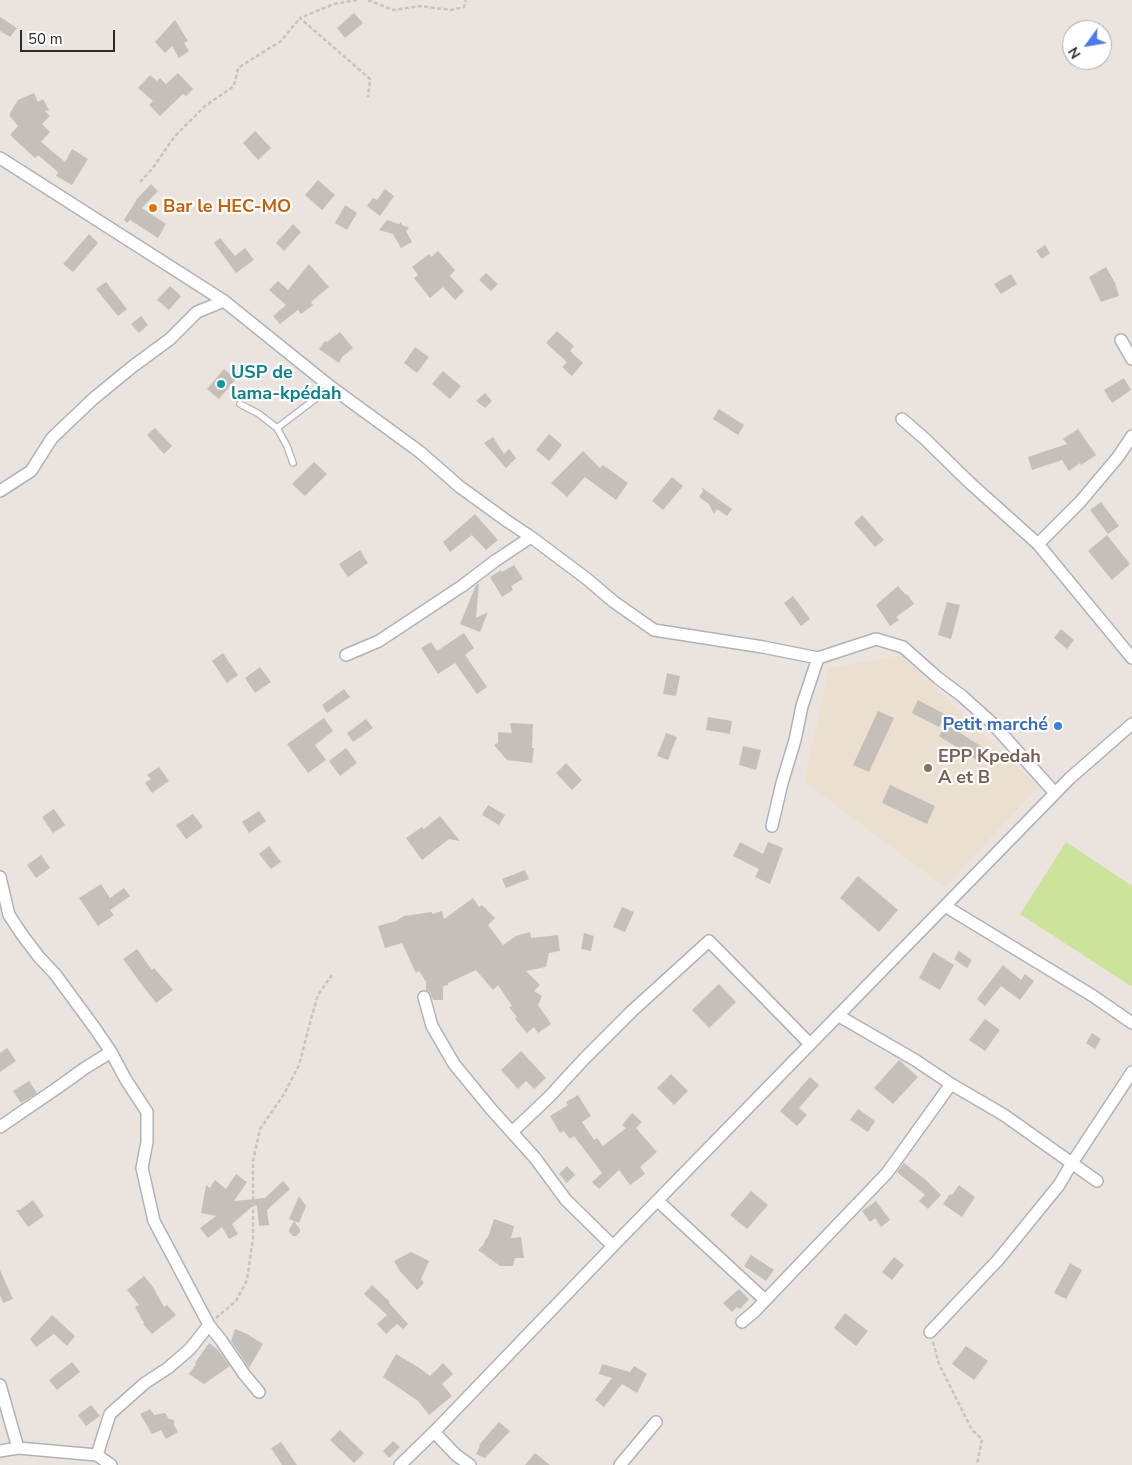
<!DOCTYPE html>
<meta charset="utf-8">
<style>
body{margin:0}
#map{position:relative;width:1132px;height:1465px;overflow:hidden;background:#ebe4de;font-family:"Nunito Sans",sans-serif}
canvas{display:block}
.north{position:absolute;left:1062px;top:20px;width:50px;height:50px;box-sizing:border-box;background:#fff;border:1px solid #aaa;border-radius:50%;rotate:238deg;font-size:14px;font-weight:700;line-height:20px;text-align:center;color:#2b2b2b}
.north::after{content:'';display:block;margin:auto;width:18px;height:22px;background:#4d79e9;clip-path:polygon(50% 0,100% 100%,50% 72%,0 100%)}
.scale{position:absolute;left:20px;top:30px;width:95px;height:22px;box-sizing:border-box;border:2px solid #2b2b2b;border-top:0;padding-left:6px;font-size:15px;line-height:18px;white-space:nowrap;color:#2b2b2b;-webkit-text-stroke:4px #fff;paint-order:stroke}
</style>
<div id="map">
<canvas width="1132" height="1465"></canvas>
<div class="north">N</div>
<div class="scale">50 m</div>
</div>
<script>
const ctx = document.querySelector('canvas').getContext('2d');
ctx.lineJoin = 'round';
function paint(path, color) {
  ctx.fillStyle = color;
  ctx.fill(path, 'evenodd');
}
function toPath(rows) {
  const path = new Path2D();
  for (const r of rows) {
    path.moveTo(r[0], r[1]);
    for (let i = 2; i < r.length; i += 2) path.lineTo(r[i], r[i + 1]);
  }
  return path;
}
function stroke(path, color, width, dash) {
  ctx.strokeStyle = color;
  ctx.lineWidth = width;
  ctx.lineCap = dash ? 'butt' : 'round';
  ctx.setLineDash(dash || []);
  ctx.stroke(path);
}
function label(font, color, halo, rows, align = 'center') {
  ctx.font = font + ' "Nunito Sans",sans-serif';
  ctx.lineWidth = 4.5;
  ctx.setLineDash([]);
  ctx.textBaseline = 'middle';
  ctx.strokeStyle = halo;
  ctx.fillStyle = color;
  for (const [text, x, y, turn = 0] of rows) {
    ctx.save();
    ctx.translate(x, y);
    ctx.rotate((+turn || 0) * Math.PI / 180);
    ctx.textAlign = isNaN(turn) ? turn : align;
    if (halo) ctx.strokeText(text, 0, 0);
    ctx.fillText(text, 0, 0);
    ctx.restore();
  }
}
paint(toPath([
 [901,655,1038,787,945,887,804,781,829,668]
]), '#ebdfcf');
paint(toPath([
 [1066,842,1132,886,1132,987,1020,914]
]), '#cce39c');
paint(toPath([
 [354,13,363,23,345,38,337,28],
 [0,17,17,28,10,37,0,31],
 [175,20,188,41,184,43,189,51,179,58,172,46,165,53,155,42],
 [178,73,193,89,186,96,183,94,160,116,149,105,153,101,138,88,150,75,157,81,160,78,166,84],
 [34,93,38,102,43,99,49,110,45,111,50,116,42,124,50,132,41,142,65,162,72,149,88,159,72,185,56,176,58,172,38,155,35,158,10,135,18,126,10,116,10,113,18,100],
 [255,131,271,148,258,160,243,143],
 [318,180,335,195,322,210,305,195],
 [151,184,158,191,142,208,166,224,158,238,130,220,127,223,124,220,137,199],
 [385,189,394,196,380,216,367,206,373,198,377,200],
 [345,205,357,213,347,230,335,223],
 [387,220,399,224,401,222,402,225,409,228,406,231,412,242,401,248,393,234,379,230],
 [293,224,301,232,284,251,276,243],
 [89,234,98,243,73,272,63,264],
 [220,238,235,256,245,248,254,260,236,273,214,243],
 [1045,245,1050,253,1042,259,1036,251],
 [438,251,455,270,450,276,464,291,455,300,443,287,430,298,414,278,418,275,412,267,429,254,431,257],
 [309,264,329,287,311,302,313,305,301,314,298,310,280,324,273,316,286,305,269,290,278,281,288,290],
 [1106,267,1115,283,1119,296,1101,302,1089,277],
 [486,273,498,284,491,291,479,280],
 [1011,274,1017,284,1001,294,994,284],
 [106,282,127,309,118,316,96,289],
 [170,286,181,296,169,310,157,300],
 [141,316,148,325,139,333,131,324],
 [557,331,574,346,570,351,583,363,572,376,562,367,567,362,546,343],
 [340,332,353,348,342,357,339,363,319,349,325,341,327,342],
 [415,347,429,357,417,373,404,363],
 [224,369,236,379,219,399,207,389],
 [443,371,461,386,450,399,432,384],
 [1124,378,1131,390,1112,403,1104,390],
 [485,393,492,401,485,408,476,401],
 [719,409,744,425,738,435,713,419],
 [155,428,172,446,164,454,147,435],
 [1078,429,1096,455,1081,465,1080,463,1069,471,1062,460,1032,470,1028,457,1067,444,1063,439],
 [549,434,562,445,549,461,536,450],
 [493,437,504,454,509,449,516,458,506,468,484,443],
 [583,451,600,468,603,465,628,483,616,500,585,477,567,497,551,483],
 [314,462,327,474,305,496,292,484],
 [672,477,683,486,663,510,652,501],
 [701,487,732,509,727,516,717,509,714,514,709,504,699,497,703,491],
 [1101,502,1119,526,1108,534,1090,510],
 [475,514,498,540,486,550,472,535,450,552,443,542],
 [862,515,884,540,875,547,854,523],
 [1107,535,1130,564,1112,580,1088,551],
 [360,550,368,563,348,577,339,564],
 [514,565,523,579,511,586,513,590,502,597,490,577,501,570,502,572],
 [478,584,479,584,476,618,488,612,480,632,460,624,476,585],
 [898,586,906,595,907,594,914,604,896,617,899,620,890,626,876,605],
 [793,596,810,619,801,626,784,603],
 [947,602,960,605,951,639,938,635],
 [1061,629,1074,640,1067,649,1054,638],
 [464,633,474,648,465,655,487,687,477,694,455,663,438,674,421,648,431,642,437,651],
 [223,653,238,675,227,683,212,661],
 [260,667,271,682,255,693,245,678],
 [667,673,680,676,676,696,663,694],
 [344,689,350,697,327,713,322,705],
 [918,700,946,715,939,727,912,713],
 [878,711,894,718,869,772,853,765],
 [708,717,732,721,730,734,706,730],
 [324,718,333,731,315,745,326,760,308,773,287,744],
 [366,719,373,728,353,742,347,733],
 [510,723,533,724,532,748,534,748,532,763,507,760,494,745,498,743,498,732,512,733],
 [946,724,987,750,980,762,939,736],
 [666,733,677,737,668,760,657,756],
 [743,746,761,750,756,770,739,765],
 [346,748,357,763,340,776,329,761],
 [566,763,582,780,572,790,556,773],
 [159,767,169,781,152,793,145,783,151,779,147,775],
 [890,785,935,806,927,824,882,803],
 [488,805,505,815,499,825,482,815],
 [54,809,65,825,53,833,42,817],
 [259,811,266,821,249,833,242,822],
 [193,814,203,827,186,839,176,825],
 [440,816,460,841,449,839,422,860,406,838,422,827,424,829],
 [740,842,763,854,768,842,783,848,770,884,755,877,759,869,733,856],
 [269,846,281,862,271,869,259,854],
 [41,855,50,868,36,878,27,865],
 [525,870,529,879,506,888,502,879],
 [858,876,898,910,879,932,840,898],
 [101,884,110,898,124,888,130,896,110,910,114,915,98,926,79,898],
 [473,898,479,907,482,905,495,918,488,925,503,945,516,936,530,932,531,938,558,935,560,951,549,953,546,967,526,971,540,985,534,991,542,996,538,1005,551,1024,538,1033,534,1027,527,1033,515,1019,517,1017,509,1007,512,1006,498,985,493,990,476,970,448,983,448,985,443,986,443,1000,433,1000,430,992,426,990,426,982,419,971,416,973,402,943,385,948,378,926,396,921,404,916,432,912,432,914,442,911,444,919],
 [622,907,634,912,625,932,613,927],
 [584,933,594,936,591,951,581,949],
 [137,949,152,970,154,968,173,990,156,1003,145,989,123,959],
 [959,951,972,960,967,968,954,959],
 [933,952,954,965,940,990,919,978],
 [1003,965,1021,980,1025,974,1034,981,1020,1000,1001,986,985,1006,977,999],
 [719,984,736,1002,709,1028,692,1010],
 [985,1019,1000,1030,985,1051,969,1040],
 [1092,1033,1101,1039,1095,1049,1086,1043],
 [7,1048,16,1061,0,1072,0,1053],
 [521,1051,546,1078,534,1089,526,1081,518,1089,501,1070],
 [899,1060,918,1077,893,1104,874,1088],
 [671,1074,688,1091,674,1105,657,1088],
 [810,1077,819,1085,799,1108,807,1115,797,1126,780,1111],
 [29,1081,37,1093,21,1103,13,1091],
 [578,1095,591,1116,582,1122,594,1140,597,1138,603,1146,626,1128,622,1125,632,1113,642,1122,636,1128,657,1152,640,1167,645,1174,630,1185,619,1170,599,1189,592,1182,602,1173,574,1136,570,1139,564,1131,560,1133,550,1116,568,1105,566,1102],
 [858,1109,875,1121,868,1132,850,1120],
 [904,1163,926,1180,941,1195,928,1209,919,1201,925,1195,897,1172],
 [567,1166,575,1175,567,1183,559,1174],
 [236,1174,247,1182,234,1201,265,1198,283,1181,290,1189,267,1210,269,1225,259,1226,257,1206,254,1205,232,1224,238,1234,229,1239,222,1227,208,1238,200,1228,216,1216,201,1213,206,1185,210,1188,215,1180,226,1189],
 [959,1185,975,1197,962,1217,943,1204,950,1194,952,1195],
 [751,1191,768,1205,747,1229,730,1215],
 [299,1196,306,1206,299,1223,294,1221,300,1229,300,1232,296,1236,293,1236,289,1232,289,1230,294,1221,289,1219],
 [33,1200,44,1216,28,1227,16,1210,20,1210],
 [876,1201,890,1220,881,1227,875,1218,870,1222,862,1211],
 [494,1219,514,1226,511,1238,521,1237,524,1258,515,1258,513,1266,500,1266,478,1250,484,1244,485,1240,488,1237],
 [411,1252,429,1261,421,1279,424,1283,417,1290,399,1270,394,1261],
 [751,1255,774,1270,766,1281,744,1266],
 [894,1257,904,1265,892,1280,882,1272],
 [1070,1263,1082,1270,1066,1299,1054,1293],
 [0,1270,13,1299,3,1303,0,1295],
 [144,1276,153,1287,164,1307,167,1305,176,1315,152,1334,143,1324,144,1323,135,1307,139,1305,127,1290],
 [372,1285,390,1302,389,1303,408,1324,403,1329,397,1324,386,1334,377,1324,387,1315,364,1294],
 [739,1289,749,1299,740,1309,737,1307,732,1312,723,1303],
 [845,1313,868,1331,856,1346,834,1328],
 [52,1315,75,1336,67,1346,54,1334,36,1347,30,1339],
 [235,1329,247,1334,263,1344,249,1368,231,1341],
 [209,1343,218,1350,230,1366,204,1384,189,1374,196,1364,195,1363],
 [966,1346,988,1361,974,1380,952,1364],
 [396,1354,421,1369,430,1376,443,1363,453,1374,442,1384,452,1396,429,1415,418,1401,383,1377],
 [72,1362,80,1372,57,1390,49,1380],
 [602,1364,630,1372,634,1366,647,1374,637,1393,622,1384,604,1407,595,1400,612,1378,599,1374],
 [91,1405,100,1416,86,1426,78,1415],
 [150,1409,154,1415,165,1413,169,1419,174,1420,174,1425,178,1432,166,1439,161,1430,152,1434,140,1414],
 [499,1422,510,1431,485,1458,476,1454,480,1446,479,1445],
 [340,1430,364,1453,354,1463,330,1440],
 [393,1441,400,1447,389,1458,383,1451],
 [281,1442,297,1465,282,1465,271,1448],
 [535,1453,550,1465,525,1465]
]), '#c4bfb9');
const lane = toPath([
 [240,404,259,414,277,428,287,446,293,463],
 [277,428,331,387]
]);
const street = toPath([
 [0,158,224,301,331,387,420,452,460,487,507,521,531,537,587,579,614,602,654,630,763,647,818,658,876,639,903,647,938,678,962,696,992,723,1055,793],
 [1121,340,1132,359],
 [902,419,925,439,970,483,1038,544,1132,658],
 [0,491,31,471,52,438,93,399,132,367,170,339,197,312,224,301],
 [1038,544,1080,502,1118,457,1132,436],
 [346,655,379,641,462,586,495,561,531,537],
 [772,826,782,783,795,740,802,706,818,658],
 [0,877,9,915,23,936,39,957,55,974,94,1027,111,1052,126,1080,147,1112,147,1142,142,1168,154,1221,209,1325,221,1340,244,1374,259,1392],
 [945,906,1093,996,1132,1023],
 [424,997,432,1026,454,1064,491,1109,535,1158,566,1200,613,1246],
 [839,1016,915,1060,951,1084,1004,1115,1097,1181],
 [0,1127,60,1086,85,1068,111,1052],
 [512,1132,549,1097,584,1059,632,1011,709,941,810,1044],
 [658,1201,765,1300],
 [742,1322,755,1311,887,1173,951,1084],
 [930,1332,998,1260,1059,1185,1072,1163,1132,1072],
 [0,1385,18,1448],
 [434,1432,456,1455,470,1465],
 [0,1451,18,1448,97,1455,111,1465],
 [97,1455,110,1414,145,1383,168,1368,190,1349,209,1325],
 [400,1465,434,1432,613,1246,1070,778,1132,724],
 [620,1465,656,1422]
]);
stroke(lane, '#afb2ba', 8);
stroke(street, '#afb2ba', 14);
stroke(toPath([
 [357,0,334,4,300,18,370,79,368,97],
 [368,0,393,10,420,6,451,10,464,7,466,0],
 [140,182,152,169,175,136,205,106,234,86,238,68,281,41,300,18],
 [216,1318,236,1301,247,1280,253,1238,253,1161,260,1129,284,1094,299,1065,311,1019,318,995,332,975],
 [933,1342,939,1364,972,1430,982,1439,977,1465]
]), '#c4c4c4', 2.5, [4, 2.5]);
stroke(lane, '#fff', 5.5);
stroke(street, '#fff', 11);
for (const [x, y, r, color] of [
 [153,208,5,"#e8710a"],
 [221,384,5,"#0f9aa8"],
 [1058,726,5,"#3f7fe0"],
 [928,768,5,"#8d6e63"]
]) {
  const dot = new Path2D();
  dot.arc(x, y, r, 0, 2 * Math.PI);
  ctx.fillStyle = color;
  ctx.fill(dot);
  stroke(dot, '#fff', 2);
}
label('bold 18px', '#c56008', '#fff', [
 ["Bar le HEC-MO",163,208]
], 'left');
label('bold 18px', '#0d838f', '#fff', [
 ["USP de",231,374],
 ["lama-kpédah",231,395]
], 'left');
label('bold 18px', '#366cbe', '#fff', [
 ["Petit marché",1048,726]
], 'right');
label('bold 18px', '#785e54', '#fff', [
 ["EPP Kpedah",938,758],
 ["A et B",938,779]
], 'left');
</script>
